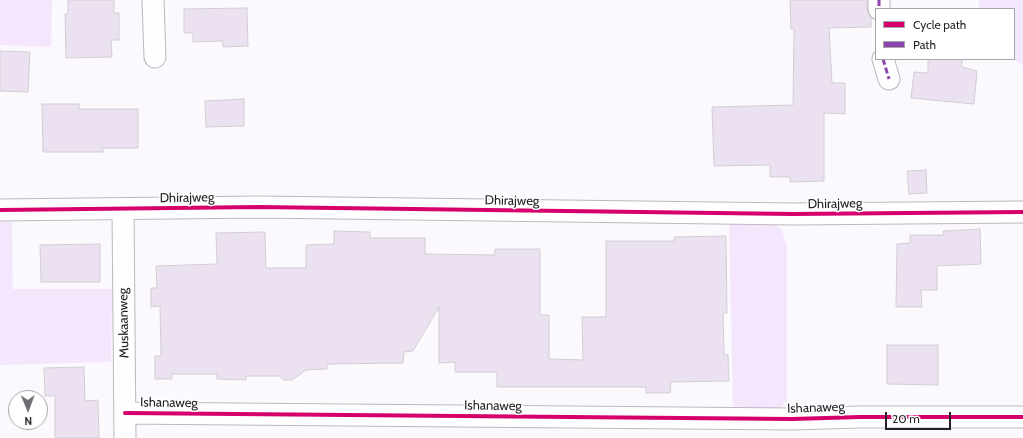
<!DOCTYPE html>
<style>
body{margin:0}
#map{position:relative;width:1023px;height:438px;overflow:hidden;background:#fcf9fe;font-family:Cabin,sans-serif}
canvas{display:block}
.legend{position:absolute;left:875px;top:8px;width:140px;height:52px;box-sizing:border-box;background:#fff;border:1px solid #a7a5a8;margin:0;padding:5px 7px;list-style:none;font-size:12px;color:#221f25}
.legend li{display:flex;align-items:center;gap:8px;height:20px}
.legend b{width:20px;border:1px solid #a7a5a8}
.north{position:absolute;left:8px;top:390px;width:40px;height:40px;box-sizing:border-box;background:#fff;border:1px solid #a7a5a8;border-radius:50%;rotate:179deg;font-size:11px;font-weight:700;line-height:16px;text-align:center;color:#221f25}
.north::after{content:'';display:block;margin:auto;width:14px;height:18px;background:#6e6b71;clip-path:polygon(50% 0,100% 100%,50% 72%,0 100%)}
.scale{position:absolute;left:885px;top:412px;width:66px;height:18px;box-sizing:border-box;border:2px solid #221f25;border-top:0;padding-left:5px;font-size:12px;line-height:14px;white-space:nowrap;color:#221f25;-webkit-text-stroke:3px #fff;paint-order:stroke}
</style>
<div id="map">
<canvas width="1023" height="438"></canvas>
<ul class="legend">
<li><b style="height:5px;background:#d6006c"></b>Cycle path</li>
<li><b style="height:5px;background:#8e44ad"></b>Path</li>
</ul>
<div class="north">N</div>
<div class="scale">20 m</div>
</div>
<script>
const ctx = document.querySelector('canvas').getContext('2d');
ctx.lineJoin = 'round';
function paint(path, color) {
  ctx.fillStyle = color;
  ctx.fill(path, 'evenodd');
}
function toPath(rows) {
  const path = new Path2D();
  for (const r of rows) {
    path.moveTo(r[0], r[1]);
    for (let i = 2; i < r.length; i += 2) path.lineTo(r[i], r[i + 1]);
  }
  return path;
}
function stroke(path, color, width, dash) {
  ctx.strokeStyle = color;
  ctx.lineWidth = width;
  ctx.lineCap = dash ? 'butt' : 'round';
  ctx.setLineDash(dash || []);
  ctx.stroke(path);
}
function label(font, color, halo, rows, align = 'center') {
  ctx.font = font + ' Cabin,sans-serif';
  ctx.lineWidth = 3;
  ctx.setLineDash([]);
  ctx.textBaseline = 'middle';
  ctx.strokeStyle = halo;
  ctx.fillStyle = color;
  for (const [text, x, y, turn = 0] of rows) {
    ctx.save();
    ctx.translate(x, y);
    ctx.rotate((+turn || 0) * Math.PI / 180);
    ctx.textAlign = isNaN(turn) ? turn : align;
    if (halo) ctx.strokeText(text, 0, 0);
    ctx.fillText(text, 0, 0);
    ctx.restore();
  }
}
paint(toPath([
 [0,0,52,0,51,47,0,45],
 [979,0,1023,0,1023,65,1012,59,1014,59,1014,9,979,9],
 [771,220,782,230,787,246,787,400,780,409,733,412,729,221],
 [12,221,13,289,112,289,111,362,0,365,0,222]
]), '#f4e6fd');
const building = toPath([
 [68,0,114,0,114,13,119,13,119,40,111,40,112,57,66,58,65,14,68,14,68,0],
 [790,0,867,0,867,9,871,18,871,27,829,28,832,83,845,83,845,114,824,113,824,181,790,182,790,177,770,177,770,165,714,166,712,107,793,105,794,29,791,29,790,0],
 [247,8,248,46,223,47,223,41,193,42,193,33,184,33,184,9,247,8],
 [0,51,30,52,28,92,0,91,0,51],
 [928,59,962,59,962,67,977,71,974,104,911,98,914,72,928,73,928,59],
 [244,99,244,126,206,127,205,101,244,99],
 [42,104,79,104,79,109,138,109,138,148,103,148,103,152,43,152,42,104],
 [926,170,927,193,909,194,907,171,926,170],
 [980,229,981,264,937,266,937,290,921,290,922,307,896,307,897,244,910,243,910,235,944,235,943,231,980,229],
 [334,231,370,232,370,238,425,238,425,254,495,255,495,249,540,249,540,315,549,315,549,359,583,360,582,317,606,317,606,241,674,241,674,237,726,236,727,313,723,313,724,355,728,355,729,381,671,382,670,393,646,393,646,387,497,387,497,372,455,372,455,362,439,363,439,307,413,351,404,352,403,363,327,364,327,369,306,370,292,380,284,380,279,376,246,376,246,380,217,379,217,374,172,374,172,379,155,379,155,356,161,356,160,306,151,307,151,288,157,288,156,266,217,264,216,233,265,232,266,268,306,268,306,245,334,244,334,231],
 [100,244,100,282,41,282,40,245,100,244],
 [887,345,938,345,938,385,887,384,887,345],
 [84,367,85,401,98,400,99,438,55,438,55,396,45,396,44,368,84,367]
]);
paint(building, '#ebe1f1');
stroke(building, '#d1ced3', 1);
const minor = toPath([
 [153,0,155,57],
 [879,0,879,9],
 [883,59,889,79],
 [123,209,125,438],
 [0,210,259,207,793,214,1023,212],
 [125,413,792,419,860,417,1023,417]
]);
stroke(minor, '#bbb8be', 23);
stroke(minor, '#fffeff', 21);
stroke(toPath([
 [879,0,879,9],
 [883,59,889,79]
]), '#8e44ad', 3, [6, 3]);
stroke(toPath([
 [0,210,259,207,793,214,1023,212],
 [125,413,792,419,860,417,1023,417]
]), '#d6006c', 4);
label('13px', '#221f25', '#fff', [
 ["Dhirajweg",187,198,-1],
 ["Dhirajweg",512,201,1],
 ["Dhirajweg",835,204,-1],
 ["Muskaanweg",124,323,-91],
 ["Ishanaweg",169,403,1],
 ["Ishanaweg",493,406,1],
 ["Ishanaweg",816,408,-2]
]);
</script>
